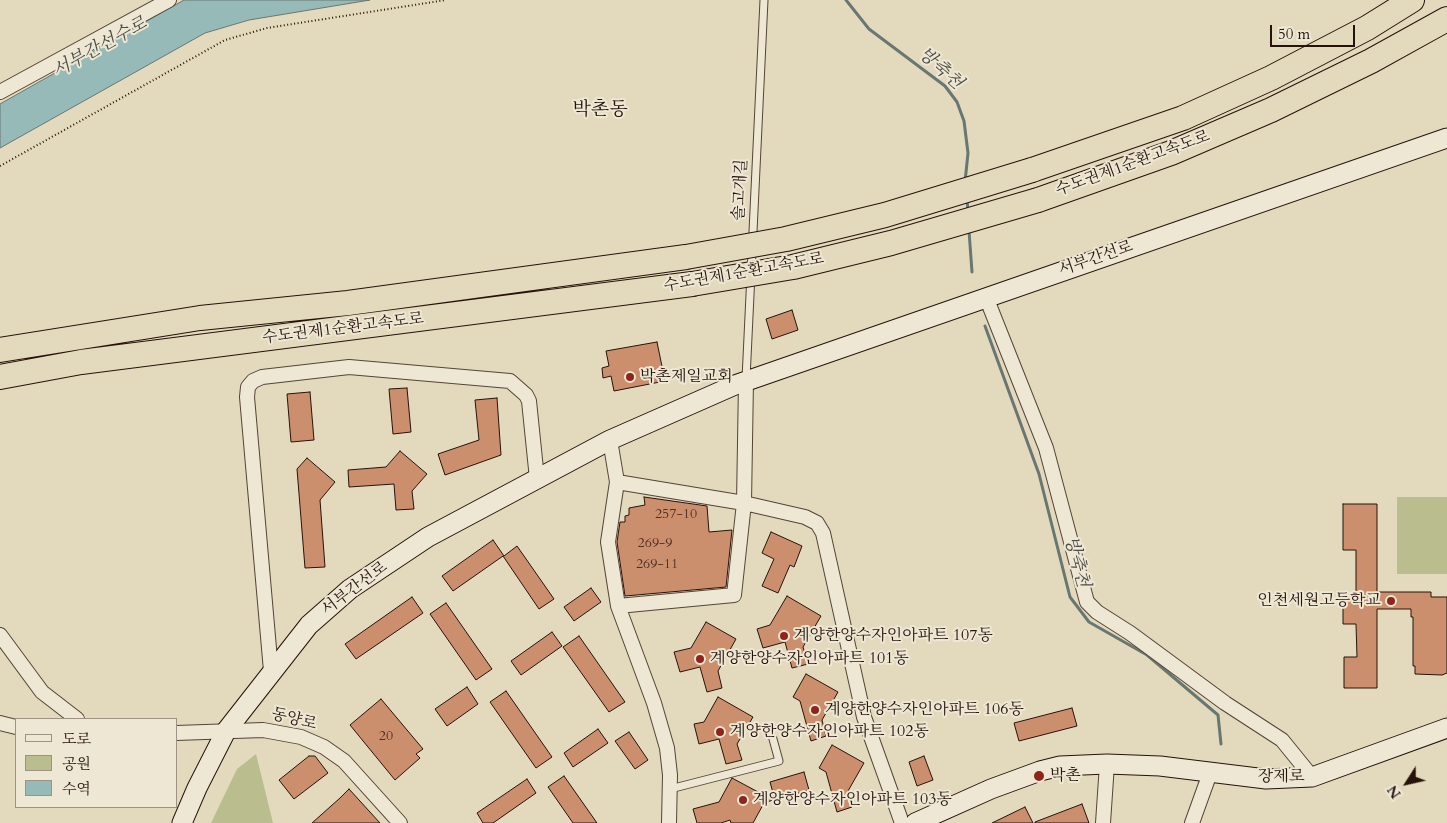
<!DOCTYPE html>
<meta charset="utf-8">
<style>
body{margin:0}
#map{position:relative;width:1447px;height:823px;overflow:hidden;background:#e3dabd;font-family:Cardo,"Noto Serif KR",serif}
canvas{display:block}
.legend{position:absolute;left:15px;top:718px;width:162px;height:90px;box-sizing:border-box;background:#ede7d4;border:1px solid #9d9283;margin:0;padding:6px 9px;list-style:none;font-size:15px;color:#26120a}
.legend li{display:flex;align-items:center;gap:10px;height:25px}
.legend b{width:25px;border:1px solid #9d9283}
.north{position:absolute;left:1382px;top:758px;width:50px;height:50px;-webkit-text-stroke:4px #ede7d4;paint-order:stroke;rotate:235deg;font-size:14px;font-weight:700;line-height:20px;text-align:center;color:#26120a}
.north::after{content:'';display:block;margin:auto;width:18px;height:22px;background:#26120a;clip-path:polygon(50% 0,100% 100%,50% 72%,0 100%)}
.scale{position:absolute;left:1270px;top:25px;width:85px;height:22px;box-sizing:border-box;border:2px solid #26120a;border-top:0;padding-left:6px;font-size:15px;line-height:18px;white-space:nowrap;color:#26120a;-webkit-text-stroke:4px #ede7d4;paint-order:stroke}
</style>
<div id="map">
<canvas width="1447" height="823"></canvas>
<ul class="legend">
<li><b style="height:6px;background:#ede7d4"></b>도로</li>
<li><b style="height:14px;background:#babd8d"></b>공원</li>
<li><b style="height:14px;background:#96bab8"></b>수역</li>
</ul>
<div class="north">N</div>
<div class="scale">50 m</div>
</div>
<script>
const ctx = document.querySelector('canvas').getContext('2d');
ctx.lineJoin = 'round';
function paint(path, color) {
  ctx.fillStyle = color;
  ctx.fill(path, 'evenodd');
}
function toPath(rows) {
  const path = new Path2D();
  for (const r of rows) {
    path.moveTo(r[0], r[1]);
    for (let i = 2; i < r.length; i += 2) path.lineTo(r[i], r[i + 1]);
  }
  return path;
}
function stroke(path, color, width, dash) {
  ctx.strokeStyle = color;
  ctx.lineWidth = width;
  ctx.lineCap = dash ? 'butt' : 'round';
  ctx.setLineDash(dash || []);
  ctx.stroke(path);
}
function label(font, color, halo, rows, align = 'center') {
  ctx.font = font + ' Cardo,"Noto Serif KR",serif';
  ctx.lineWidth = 4;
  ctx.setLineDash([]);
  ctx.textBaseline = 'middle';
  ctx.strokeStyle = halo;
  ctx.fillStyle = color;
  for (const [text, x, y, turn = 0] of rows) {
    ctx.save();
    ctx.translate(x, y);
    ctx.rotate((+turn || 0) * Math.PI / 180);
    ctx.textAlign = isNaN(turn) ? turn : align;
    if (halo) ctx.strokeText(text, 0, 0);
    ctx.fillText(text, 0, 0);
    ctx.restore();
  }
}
paint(toPath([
 [1397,497,1447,497,1447,574,1397,574],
 [256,754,273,823,211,823,237,769]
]), '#babd8d');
const water = toPath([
 [184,0,370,0,249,20,205,33,0,148,0,104,184,0]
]);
paint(water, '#96bab8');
stroke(water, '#697772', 1);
stroke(toPath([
 [846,0,869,29,945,86,957,102,964,121,968,153,965,182],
 [967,198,968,212],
 [969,231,972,272],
 [985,326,1039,474,1070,597,1089,622,1147,655,1218,715,1221,744]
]), '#697772', 3);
const building = toPath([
 [792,310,798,330,772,339,766,319,792,310],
 [657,342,665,381,614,391,611,376,603,378,602,368,609,366,606,351,657,342],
 [407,388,411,432,393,434,389,389,407,388],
 [310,392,314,440,291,442,287,394,310,392],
 [497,398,501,455,445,475,438,454,479,440,475,400,497,398],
 [400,451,427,474,412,491,414,509,396,510,394,484,349,487,348,470,386,467,400,451],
 [307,458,335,482,320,500,325,567,305,568,297,469,307,458],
 [644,497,707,506,709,532,732,530,726,587,625,596,617,542,620,522,625,522,625,516,629,515,629,508,645,505,644,497],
 [1343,504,1377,504,1377,592,1431,592,1431,597,1447,597,1447,673,1442,675,1415,674,1415,666,1413,666,1413,617,1411,617,1411,609,1377,609,1377,688,1344,688,1344,657,1357,657,1356,624,1343,624,1343,594,1356,594,1356,550,1343,550,1343,504],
 [771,532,802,546,794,567,790,565,778,593,762,586,774,559,762,553,771,532],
 [493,540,504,556,517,546,554,599,539,609,503,556,453,591,442,576,493,540],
 [591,588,601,602,574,621,564,607,591,588],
 [787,596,821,616,803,647,808,664,792,668,785,642,763,648,757,629,770,625,787,596],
 [412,597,423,613,356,659,345,644,412,597],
 [446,603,492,669,476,680,430,614,446,603],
 [706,622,736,639,718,671,722,688,707,692,700,667,680,672,674,652,691,648,706,622],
 [552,632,562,646,521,675,511,661,552,632],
 [579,636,625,702,609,712,563,647,579,636],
 [806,674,838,692,822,720,826,736,811,741,800,701,793,697,806,674],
 [467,687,478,704,447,726,435,709,467,687],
 [506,691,552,757,536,768,490,702,506,691],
 [718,697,753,717,737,744,742,760,726,764,719,739,699,744,694,724,704,722,718,697],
 [381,699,423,749,416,754,420,758,395,780,350,725,381,699],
 [1072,708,1077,726,1019,741,1014,723,1072,708],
 [598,729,608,743,573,767,564,753,598,729],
 [629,732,648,760,635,769,615,741,629,732],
 [832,745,864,763,848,791,852,807,837,812,826,772,819,768,832,745],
 [309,756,315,756,328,773,294,799,279,780,309,756],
 [924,756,933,780,917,786,909,762,924,756],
 [804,772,809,790,775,800,770,782,804,772],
 [564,776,597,823,573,823,548,787,564,776],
 [732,778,773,800,764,803,753,823,731,823,730,820,721,823,697,823,693,809,719,802,732,778],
 [527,779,536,793,493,823,483,823,477,813,527,779],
 [349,789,380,823,312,823,340,798,349,789],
 [1082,804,1089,823,1035,823,1035,822,1082,804],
 [1025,807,1033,823,992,823,1025,807]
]);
paint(building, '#cc8f6e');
stroke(building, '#26120a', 1);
const lane = toPath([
 [746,379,764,0],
 [670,789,779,761,773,739]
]);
const street = toPath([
 [0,92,169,0],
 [986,297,1046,448,1087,602,1097,612,1130,633,1225,703,1282,740,1312,777],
 [610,440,617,482,608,542,618,606,654,703,667,748,670,775,669,823],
 [617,482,744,503,805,517,817,523,823,533,864,717,902,823],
 [618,606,734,595,744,503,746,381],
 [0,635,42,692,77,719],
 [271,671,247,397,248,387,253,381,262,377,349,367,510,381,526,395,529,401,537,479],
 [0,723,16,727],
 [176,733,263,730,301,737,324,747,344,761,400,823],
 [1103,823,1107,764],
 [1192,823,1210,773]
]);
const secondary = toPath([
 [182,823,197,788,226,731,309,625,350,589,428,537,610,440,735,385,1447,138],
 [915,823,991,789,1040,771,1060,766,1107,764,1160,766,1266,779,1312,777,1447,728]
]);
const highway = toPath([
 [1032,170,1183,118,1271,78,1367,28,1412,0],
 [1038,200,1171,153,1271,110,1371,61,1447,19],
 [0,350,200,318,348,303,686,257],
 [0,377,81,362,692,284]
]);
stroke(lane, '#554437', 9);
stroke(street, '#554437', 16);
stroke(secondary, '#26120a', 21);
stroke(highway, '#26120a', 26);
stroke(toPath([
 [0,166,225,40,267,28,446,0]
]), '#26120a', 2, [1, 2.5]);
stroke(lane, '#ede7d4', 7);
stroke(street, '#ede7d4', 14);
stroke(secondary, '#ede7d4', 19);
stroke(highway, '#e3dabd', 24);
const highwayBridge = toPath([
 [686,257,786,239,885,215,1032,170],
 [692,284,793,267,891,243,1038,200]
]);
stroke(highwayBridge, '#26120a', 26, []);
stroke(highwayBridge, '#e3dabd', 24);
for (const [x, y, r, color] of [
 [630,377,5,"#8f2418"],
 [1391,601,5,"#8f2418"],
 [784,636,5,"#8f2418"],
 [700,659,5,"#8f2418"],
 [815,710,5,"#8f2418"],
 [720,732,5,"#8f2418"],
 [1039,776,6,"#8f2418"],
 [743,800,5,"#8f2418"]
]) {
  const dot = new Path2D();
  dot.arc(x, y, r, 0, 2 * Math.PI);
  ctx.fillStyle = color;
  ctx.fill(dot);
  stroke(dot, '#ede7d4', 2);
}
label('14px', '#503123', null, [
 ["257-10",676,515],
 ["269-9",655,544],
 ["269-11",657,565],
 ["20",386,737]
]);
label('16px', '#26120a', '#ede7d4', [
 ["수도권제1순환고속도로",1133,164,-20],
 ["솔고개길",741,190,-87],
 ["서부간선로",1096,259,-19],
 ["수도권제1순환고속도로",744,273,-10],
 ["수도권제1순환고속도로",343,329,-7],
 ["서부간선로",355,589,-37],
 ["동양로",294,720,14],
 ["장제로",1281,777]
]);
label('16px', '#26120a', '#ede7d4', [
 ["박촌제일교회",640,377],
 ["인천세원고등학교",1381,601,"right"],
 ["계양한양수자인아파트 107동",794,636],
 ["계양한양수자인아파트 101동",710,659],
 ["계양한양수자인아파트 106동",825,710],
 ["계양한양수자인아파트 102동",730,732],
 ["박촌",1050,776],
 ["계양한양수자인아파트 103동",753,800]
], 'left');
label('italic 18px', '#4d4d47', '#ede7d4', [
 ["서부간선수로",100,48,-29],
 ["방축천",940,69,42],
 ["방축천",1076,562,75]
]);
label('19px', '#26120a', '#ede7d4', [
 ["박촌동",600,111]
]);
</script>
